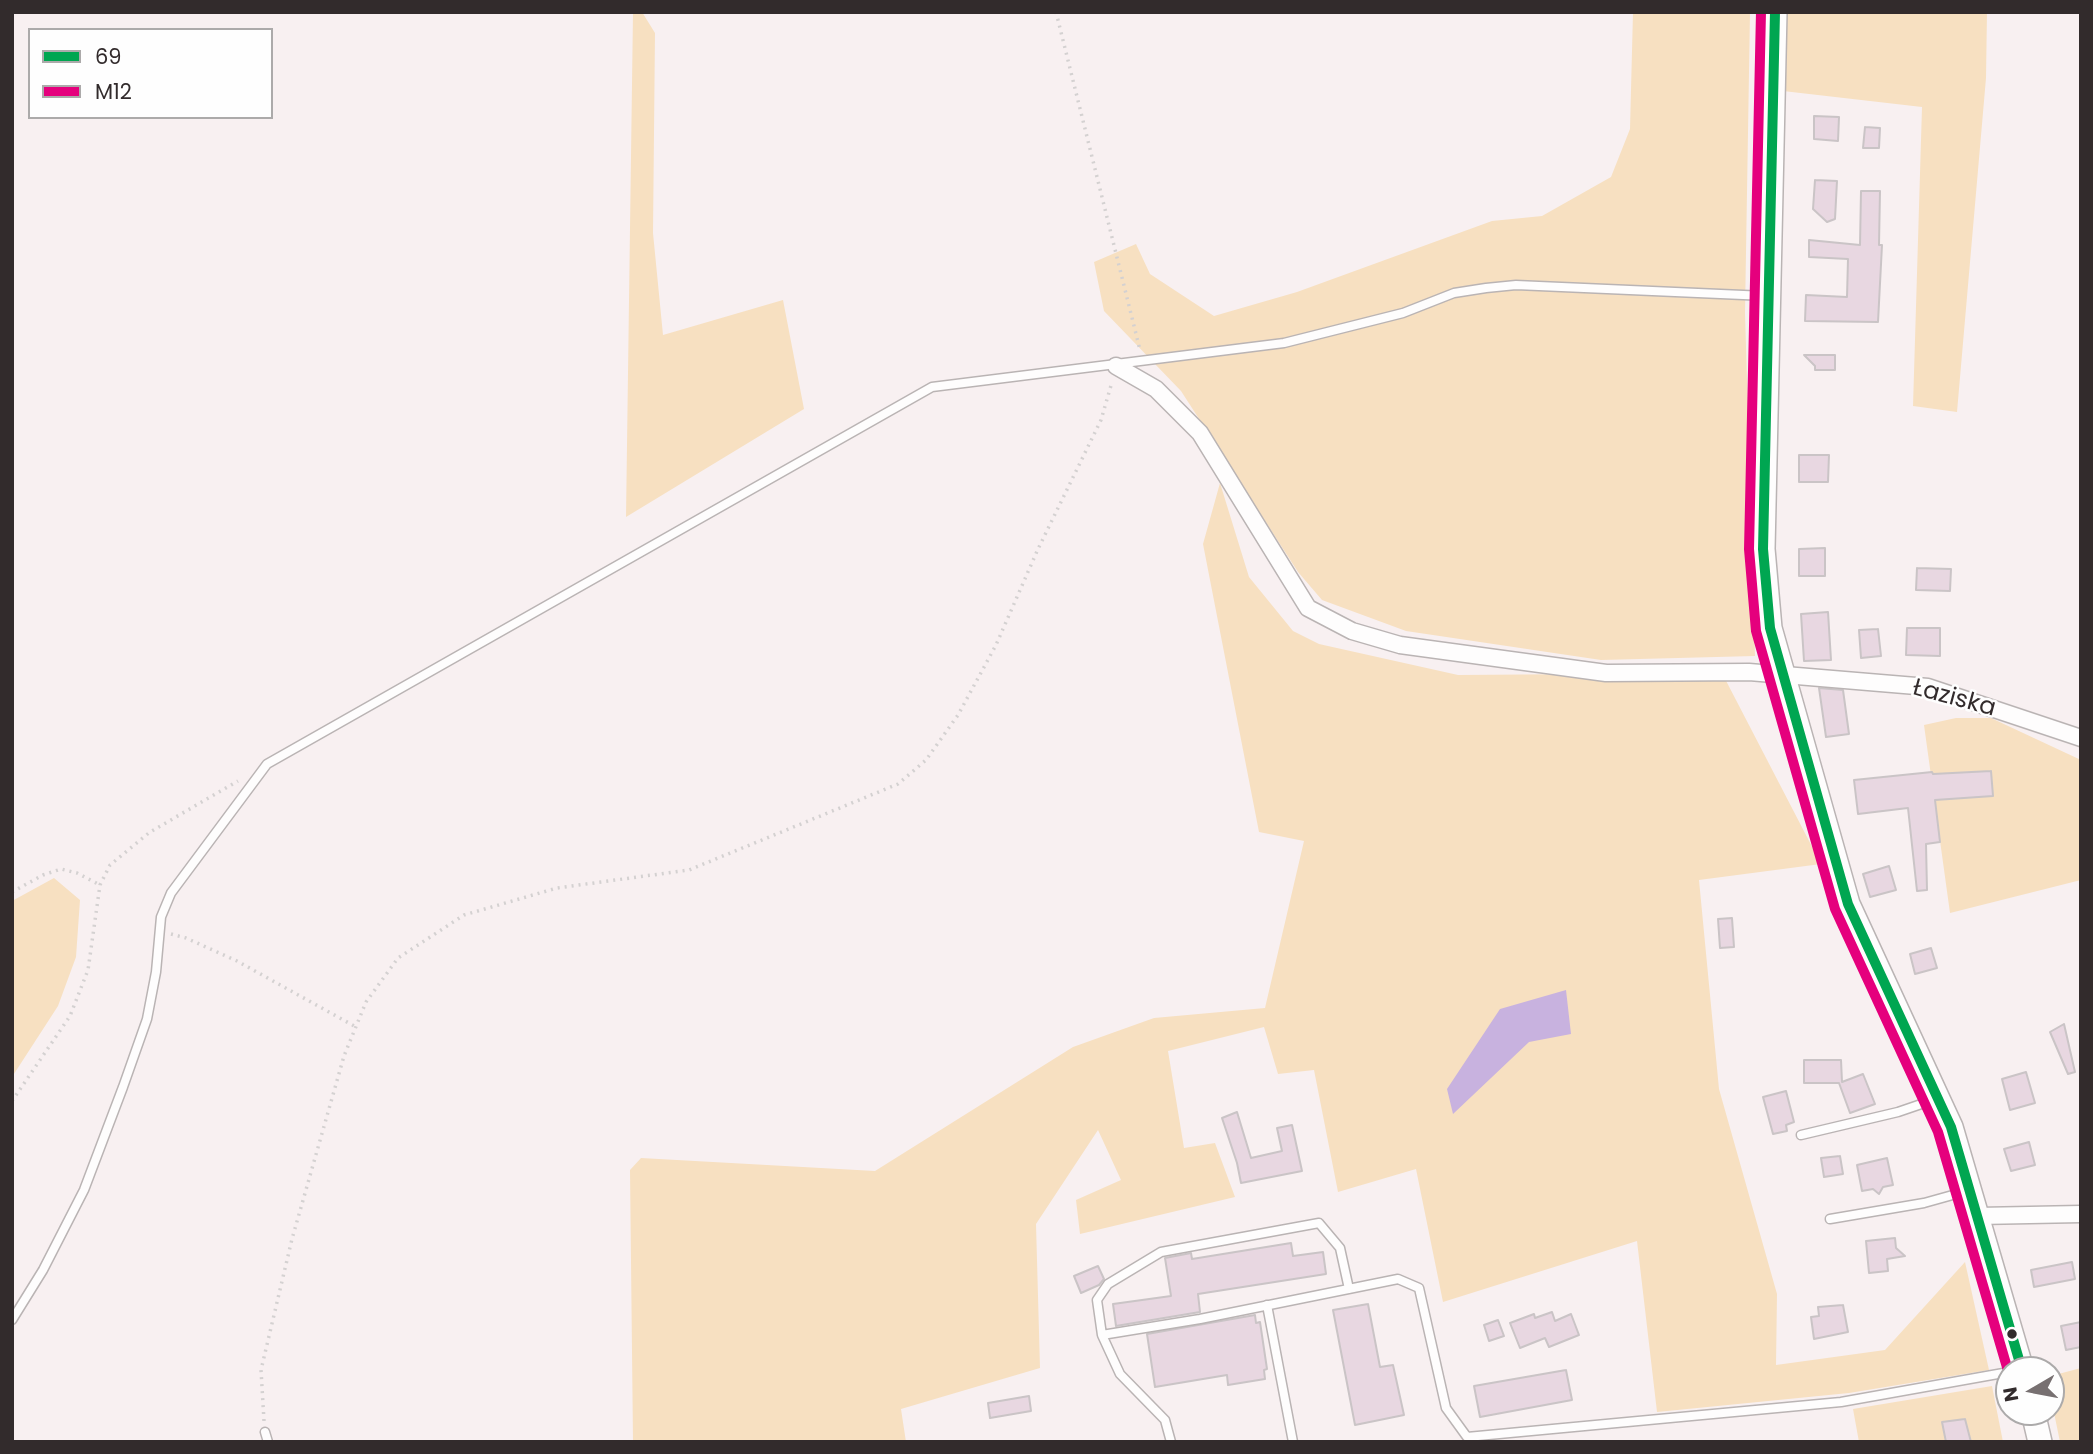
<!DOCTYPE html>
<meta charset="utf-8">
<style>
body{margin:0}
#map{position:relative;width:2093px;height:1454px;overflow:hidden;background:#f8f0f1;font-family:Poppins,sans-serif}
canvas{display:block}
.frame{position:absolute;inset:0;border:14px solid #322b2c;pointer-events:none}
.legend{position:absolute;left:28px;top:28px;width:245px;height:91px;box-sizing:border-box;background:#fefefe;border:2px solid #acaaaa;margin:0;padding:9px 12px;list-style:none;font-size:21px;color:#322b2c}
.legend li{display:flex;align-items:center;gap:14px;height:35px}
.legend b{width:35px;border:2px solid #acaaaa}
.north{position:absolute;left:1995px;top:1356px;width:70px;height:70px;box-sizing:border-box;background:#fefefe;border:2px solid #acaaaa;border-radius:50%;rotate:260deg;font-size:19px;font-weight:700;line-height:28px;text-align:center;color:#322b2c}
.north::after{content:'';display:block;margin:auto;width:24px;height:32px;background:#777071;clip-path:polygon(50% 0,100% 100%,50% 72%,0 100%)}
</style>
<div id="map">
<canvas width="2093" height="1454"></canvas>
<div class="frame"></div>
<ul class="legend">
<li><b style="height:9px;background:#00a651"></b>69</li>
<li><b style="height:9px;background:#e5007d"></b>M12</li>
</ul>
<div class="north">N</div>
</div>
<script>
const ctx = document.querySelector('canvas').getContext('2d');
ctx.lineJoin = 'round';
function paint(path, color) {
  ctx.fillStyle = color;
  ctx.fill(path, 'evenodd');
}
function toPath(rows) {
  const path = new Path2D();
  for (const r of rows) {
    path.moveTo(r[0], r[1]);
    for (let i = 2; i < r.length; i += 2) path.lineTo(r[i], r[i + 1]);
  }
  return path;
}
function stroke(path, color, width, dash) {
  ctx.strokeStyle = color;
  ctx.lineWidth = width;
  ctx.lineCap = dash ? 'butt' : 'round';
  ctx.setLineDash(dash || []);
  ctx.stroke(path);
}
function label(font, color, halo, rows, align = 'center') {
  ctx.font = font + ' Poppins,sans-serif';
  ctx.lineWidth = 5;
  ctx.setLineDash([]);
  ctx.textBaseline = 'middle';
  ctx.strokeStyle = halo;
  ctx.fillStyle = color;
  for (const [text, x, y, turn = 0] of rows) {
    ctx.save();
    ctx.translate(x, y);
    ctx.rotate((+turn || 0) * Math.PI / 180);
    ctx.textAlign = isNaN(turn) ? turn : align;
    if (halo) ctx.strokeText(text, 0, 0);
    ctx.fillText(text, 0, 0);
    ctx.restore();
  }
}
paint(toPath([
 [633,12,642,12,655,33,653,233,663,335,783,300,804,409,626,517],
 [1633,12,1750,12,1745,313,1755,656,1601,660,1406,631,1322,600,1298,572,1181,391,1104,311,1094,262,1136,244,1150,274,1214,316,1297,292,1492,221,1542,216,1611,177,1630,129],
 [1785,12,1987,12,1986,78,1957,412,1913,406,1922,107,1783,91],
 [1220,483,1249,577,1293,631,1319,644,1458,675,1722,673,1821,864,1699,880,1719,1089,1777,1294,1776,1365,1885,1350,1965,1262,1989,1370,1849,1393,1657,1412,1637,1241,1443,1302,1416,1169,1338,1192,1314,1070,1278,1074,1264,1027,1168,1051,1184,1148,1215,1143,1235,1197,1080,1234,1076,1200,1121,1180,1098,1130,1036,1224,1040,1368,901,1409,906,1442,633,1442,630,1170,641,1158,875,1171,1073,1047,1154,1018,1265,1008,1304,841,1259,832,1203,544],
 [1956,718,1991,718,2081,760,2081,880,1950,913,1924,725],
 [54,878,80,900,76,957,58,1006,12,1077,12,901],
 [2081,1368,2081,1442,2060,1442,2051,1398,2051,1376],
 [1992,1386,2003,1442,1859,1442,1853,1409]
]), '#f7e0c1');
paint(toPath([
 [1566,990,1571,1034,1529,1042,1453,1114,1447,1089,1500,1009]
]), '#c8b2df');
const building = toPath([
 [1814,116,1839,117,1838,141,1814,139,1814,116],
 [1865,127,1880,128,1879,148,1863,148,1865,127],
 [1815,180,1837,181,1835,219,1827,222,1813,209,1815,180],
 [1861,191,1880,191,1879,245,1882,245,1878,322,1805,321,1806,295,1847,297,1848,259,1809,257,1809,240,1860,245,1861,191],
 [1804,355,1835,355,1835,370,1815,370,1815,366,1804,355],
 [1799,455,1829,455,1828,482,1799,482,1799,455],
 [1825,548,1825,576,1799,576,1799,549,1825,548],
 [1917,568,1951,569,1950,591,1916,590,1917,568],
 [1828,612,1831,660,1804,661,1801,614,1828,612],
 [1907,628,1940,628,1940,656,1906,655,1907,628],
 [1878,629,1881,656,1861,658,1859,630,1878,629],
 [1819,688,1843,690,1849,734,1826,737,1819,688],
 [1991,771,1993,796,1935,800,1940,842,1926,844,1927,890,1917,891,1908,808,1858,814,1854,780,1932,772,1933,774,1991,771],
 [1889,866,1896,890,1870,897,1863,874,1889,866],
 [1732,918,1734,947,1720,948,1718,919,1732,918],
 [1931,948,1937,968,1915,974,1910,954,1931,948],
 [2064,1024,2075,1072,2068,1074,2050,1032,2064,1024],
 [1804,1060,1841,1060,1842,1082,1863,1074,1875,1104,1850,1113,1839,1083,1804,1083,1804,1060],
 [2026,1072,2035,1103,2010,1110,2002,1079,2026,1072],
 [1786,1091,1794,1122,1786,1125,1787,1131,1773,1134,1763,1097,1786,1091],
 [1237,1112,1251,1158,1282,1151,1277,1128,1292,1125,1302,1171,1241,1183,1237,1163,1222,1118,1237,1112],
 [2029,1142,2035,1165,2011,1171,2004,1149,2029,1142],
 [1840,1156,1843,1174,1824,1177,1821,1158,1840,1156],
 [1887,1158,1893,1185,1883,1187,1879,1194,1873,1189,1862,1191,1857,1165,1887,1158],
 [1895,1238,1896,1248,1905,1256,1887,1259,1888,1271,1869,1273,1866,1241,1895,1238],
 [1291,1243,1293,1256,1323,1252,1326,1274,1198,1294,1200,1312,1116,1326,1113,1304,1171,1296,1165,1258,1191,1253,1192,1259,1291,1243],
 [2072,1262,2075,1279,2034,1287,2031,1270,2072,1262],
 [1098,1266,1104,1279,1099,1285,1081,1293,1074,1276,1098,1266],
 [1368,1304,1380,1367,1393,1365,1404,1415,1355,1425,1333,1310,1368,1304],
 [1843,1305,1848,1332,1814,1339,1811,1317,1819,1316,1818,1307,1843,1305],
 [1552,1312,1555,1321,1571,1314,1579,1335,1549,1347,1545,1338,1520,1348,1510,1323,1534,1314,1535,1318,1552,1312],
 [1255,1315,1256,1323,1260,1322,1267,1369,1264,1370,1265,1379,1228,1385,1227,1375,1155,1387,1147,1334,1255,1315],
 [1498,1320,1504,1336,1489,1341,1484,1325,1498,1320],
 [2081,1322,2081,1347,2066,1350,2061,1326,2081,1322],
 [1566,1370,1572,1400,1480,1417,1474,1386,1566,1370],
 [1029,1396,1031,1411,990,1418,988,1403,1029,1396],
 [1965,1419,1971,1442,1946,1442,1942,1422,1965,1419]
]);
paint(building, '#e8d7e1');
stroke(building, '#cac4c6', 2);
const lane = toPath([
 [1801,1135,1898,1112,1936,1099],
 [1830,1219,1924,1203,1967,1191],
 [1267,1305,1293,1442],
 [12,1320,43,1270,84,1190,123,1087,147,1019,156,972,161,917,171,893,267,764,932,387,1284,343,1403,313,1454,293,1486,288,1516,285,1766,296],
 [1102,1335,1097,1300,1108,1284,1161,1252,1319,1223,1340,1248,1349,1289],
 [265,1432,268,1442],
 [1171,1442,1165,1420,1120,1374,1102,1335,1200,1319,1398,1279,1419,1288,1446,1408,1467,1437,1841,1402,2009,1372]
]);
const street = toPath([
 [1116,366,1156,389,1200,433,1308,608,1352,631,1400,645,1606,673,1749,672,1928,687,2081,738],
 [1978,1216,2081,1214]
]);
const secondary = toPath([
 [1775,12,1763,549,1770,628,1848,904,1951,1127,2022,1370],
 [2033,1412,2040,1442]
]);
stroke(lane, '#bab4b4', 11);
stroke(street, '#bab4b4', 19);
stroke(secondary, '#bab4b4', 26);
stroke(toPath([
 [1056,12,1140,350],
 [12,892,43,875,61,869,77,873,100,885],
 [171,934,186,938,237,961,356,1027],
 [12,1101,70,1016,88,970,100,885,110,865,150,832,238,781],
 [264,1421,261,1370,292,1239,344,1056,366,1002,398,958,464,915,557,888,689,870,898,784,926,760,958,715,996,645,1038,549,1101,420,1112,382]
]), '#d4d1d1', 3.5, [2, 5]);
stroke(lane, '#fefdfd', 8);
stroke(street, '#fefdfd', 16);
stroke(secondary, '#fefdfd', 23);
stroke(toPath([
 [1775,12,1763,549,1770,628,1848,904,1951,1127,2022,1370]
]), '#00a651', 10);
stroke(toPath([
 [1761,12,1749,549,1756,631,1835,909,1938,1132,2009,1374]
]), '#e5007d', 10);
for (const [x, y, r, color] of [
 [2012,1334,6,"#322b2c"]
]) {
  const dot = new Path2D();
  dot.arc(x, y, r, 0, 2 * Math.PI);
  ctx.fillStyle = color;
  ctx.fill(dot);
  stroke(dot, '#fefefe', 2.5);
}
label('24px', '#322b2c', '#fefefe', [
 ["Łaziska",1954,699,15]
]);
</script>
